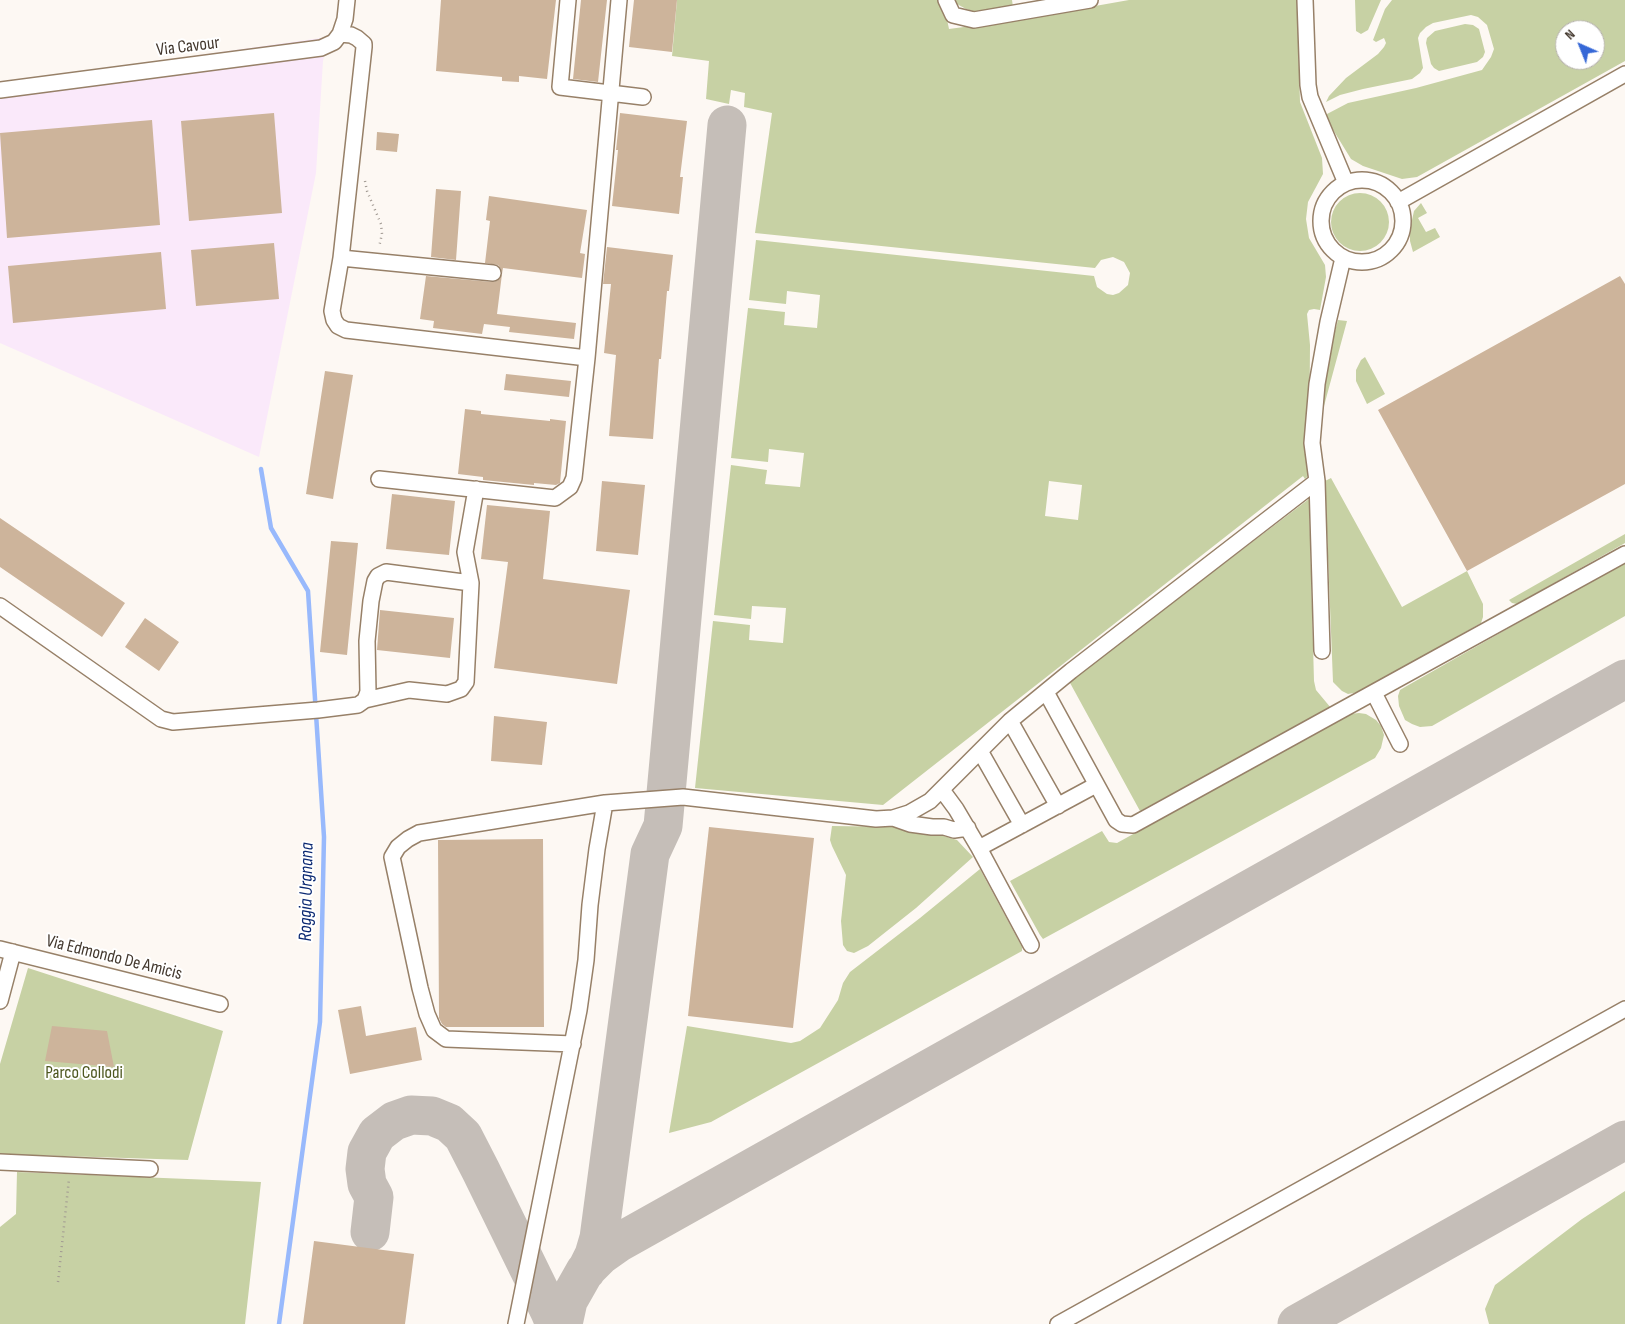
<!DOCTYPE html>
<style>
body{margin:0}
#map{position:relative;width:1625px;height:1324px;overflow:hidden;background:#fdf8f3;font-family:"Sofia Sans Condensed",sans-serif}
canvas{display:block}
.north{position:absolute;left:1555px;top:20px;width:50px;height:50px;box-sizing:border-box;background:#fff;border:1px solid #b4afab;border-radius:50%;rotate:316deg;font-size:14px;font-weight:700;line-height:20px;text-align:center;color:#43382e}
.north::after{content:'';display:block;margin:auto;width:18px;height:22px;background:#3668d7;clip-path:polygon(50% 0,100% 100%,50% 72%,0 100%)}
</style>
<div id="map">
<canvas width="1625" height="1324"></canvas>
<div class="north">N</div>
</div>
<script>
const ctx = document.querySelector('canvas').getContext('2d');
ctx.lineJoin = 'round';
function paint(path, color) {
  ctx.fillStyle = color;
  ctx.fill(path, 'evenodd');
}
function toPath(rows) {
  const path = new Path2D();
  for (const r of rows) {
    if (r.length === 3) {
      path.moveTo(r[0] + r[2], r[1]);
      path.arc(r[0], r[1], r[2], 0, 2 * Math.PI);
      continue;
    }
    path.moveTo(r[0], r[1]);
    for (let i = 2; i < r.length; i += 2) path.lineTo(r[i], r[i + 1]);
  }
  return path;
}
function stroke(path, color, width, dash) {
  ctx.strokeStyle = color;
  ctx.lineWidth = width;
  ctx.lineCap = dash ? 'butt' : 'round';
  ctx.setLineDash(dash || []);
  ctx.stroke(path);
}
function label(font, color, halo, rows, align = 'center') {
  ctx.font = font + ' "Sofia Sans Condensed",sans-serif';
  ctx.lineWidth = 4;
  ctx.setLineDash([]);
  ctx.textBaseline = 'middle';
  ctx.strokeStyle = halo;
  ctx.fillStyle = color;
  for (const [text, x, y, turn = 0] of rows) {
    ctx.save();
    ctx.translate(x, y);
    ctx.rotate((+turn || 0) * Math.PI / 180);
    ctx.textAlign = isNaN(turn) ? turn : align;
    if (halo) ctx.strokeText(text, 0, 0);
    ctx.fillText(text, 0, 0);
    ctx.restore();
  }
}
paint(toPath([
 [328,37,323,61,316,173,259,457,0,343,0,83]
]), '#fae9fa');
paint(toPath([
 [677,0,943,0,949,29,1016,20,1129,0,1297,0,1300,102,1322,158,1323,174,1308,202,1306,219,1309,238,1325,265,1326,277,1320,310,1314,309,1309,310,1307,314,1310,345,1309,475,1305,479,1303,476,883,805,695,788,713,621,750,625,749,640,783,643,786,608,752,606,751,619,714,615,731,465,767,470,765,484,800,487,804,453,769,449,768,462,731,458,748,308,785,312,784,325,817,328,820,295,787,291,786,304,749,300,756,240,1094,276,1097,287,1107,294,1113,295,1119,293,1128,285,1130,273,1124,262,1113,257,1101,260,1095,268,755,233,772,113,744,107,745,93,731,90,729,104,706,99,709,61,672,56],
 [1049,481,1082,485,1078,520,1045,516],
 [953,0,1012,0,1013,7,976,12,966,9,957,4],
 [1355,0,1381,0,1368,30,1361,34,1356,31],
 [1392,0,1625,0,1625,61,1417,177,1402,179,1363,166,1351,159,1327,120,1327,114,1348,103,1416,88,1482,70,1491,57,1494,49,1487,25,1478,17,1471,15,1433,23,1426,27,1420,33,1418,38,1423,68,1420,73,1412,79,1363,89,1340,95,1326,102,1329,96,1346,78,1378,54,1384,47,1386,43,1384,38,1376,42,1373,40,1385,9],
 [1565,30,1595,30,1595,60,1565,60],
 [1465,24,1473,25,1479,29,1485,52,1483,57,1477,62,1439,71,1434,68,1431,64,1426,43,1427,38,1435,31],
 [1360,222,29],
 [1421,203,1427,213,1418,218,1426,232,1435,228,1440,237,1413,252,1410,241,1410,229,1414,211],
 [1338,320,1347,321,1321,417,1323,376],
 [1365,357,1385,394,1367,404,1356,381,1356,370,1361,360],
 [1331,478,1402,607,1467,571,1483,604,1483,617,1481,623,1359,692,1348,694,1342,691,1333,682,1325,481],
 [1309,499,1314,681,1316,690,1331,708,1140,811,1069,681],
 [1625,534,1625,543,1517,604,1512,603,1509,600],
 [1625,562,1625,616,1432,726,1420,727,1412,724,1405,720,1399,706,1398,696,1400,690,1405,687],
 [1359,713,1366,714,1376,720,1381,726,1384,735,1381,748,1375,758,1043,939,1040,935,1010,881,1102,831,1109,842,1117,843,1350,714],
 [832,826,906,827,934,833,957,840,973,857,916,908,868,946,854,953,847,951,843,945,841,921,846,875,832,846,830,840],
 [980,869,1022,947,1022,951,711,1122,669,1133,687,1026,791,1043,800,1041,820,1028,838,1000,843,983,850,972,920,918],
 [28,968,223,1031,188,1160,0,1154,0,1064],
 [17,1172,261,1182,245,1324,0,1324,0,1227,16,1214],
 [1625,1191,1625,1324,1489,1324,1485,1309,1495,1285,1582,1219]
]), '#c7d1a4');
stroke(toPath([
 [261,469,271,528,308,591,324,837,320,1022,279,1324]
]), '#98b9fc', 4.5);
stroke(toPath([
 [370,1232,374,1197,367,1184,365,1169,367,1152,377,1134,394,1121,411,1115,432,1116,449,1123,463,1136,481,1171,550,1312,555,1324],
 [586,1271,594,1255,599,1238,650,854,663,826,727,125],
 [563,1324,568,1301,585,1271,601,1255,618,1243,1625,679],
 [1297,1324,1625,1140]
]), '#c5beb8', 39);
paint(toPath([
 [441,0,556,0,547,79,519,76,519,82,502,81,502,77,436,71],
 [581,0,607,0,598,82,573,79],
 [634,0,677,0,672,52,629,47],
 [274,113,282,213,189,221,181,121],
 [620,113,687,121,680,177,683,177,679,214,612,206,618,150,616,150],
 [152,120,160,225,7,238,0,133],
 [377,132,399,134,397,152,376,150],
 [436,189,461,191,456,260,431,257],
 [489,196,587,210,580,253,585,254,582,278,503,268,502,274,501,269,498,265,485,263,490,221,486,220],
 [274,243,279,299,196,306,191,250],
 [607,247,673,255,669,291,667,291,661,359,659,359,653,439,609,436,616,355,604,353,611,284,603,284],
 [161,252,166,309,13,323,8,266],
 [502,274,497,314,576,323,574,339,509,332,510,327,484,324,482,334,433,328,434,321,420,319,426,276,492,282,497,281],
 [1620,276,1625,284,1625,484,1467,571,1378,410],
 [325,371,353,375,333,499,306,494],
 [506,374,571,381,569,397,504,390],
 [465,409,481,411,481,414,550,421,550,419,566,421,560,483,556,485,534,483,534,485,483,480,483,477,458,474],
 [602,481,645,485,638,555,596,551],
 [392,494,455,501,449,555,386,549],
 [487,505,550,511,543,579,630,590,617,684,494,668,508,562,481,559],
 [0,518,125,603,102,637,0,567],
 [331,541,358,543,347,655,320,652],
 [380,610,454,618,450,658,377,650],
 [145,618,179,642,159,671,125,647],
 [494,716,547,722,542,765,491,761],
 [709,827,814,838,793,1028,688,1016],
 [543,839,544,1027,446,1027,442,1024,439,1018,438,840],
 [361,1006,366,1036,416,1027,422,1060,350,1074,338,1010],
 [52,1026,107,1031,114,1067,45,1061],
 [314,1241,414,1254,405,1324,303,1324]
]), '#cdb49b');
const minor = toPath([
 [568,0,560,87,643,97],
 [946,0,953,15,974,20,1090,0],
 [1305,0,1308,85,1310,97,1346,183],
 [340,34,351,35,357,38,364,44,364,47,341,258,332,311,334,320,338,326,346,330,587,358],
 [0,90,321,48,334,42,340,34,345,19,347,0],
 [1362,221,41],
 [1398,202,1625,74],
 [341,258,493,273],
 [379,479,555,498,570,487,574,478,587,358,619,0],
 [0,606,161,719,173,722,318,710,358,705,365,700,368,692,367,641,371,601,375,581,378,576,386,572,471,583],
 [1322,651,1317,481,1312,443,1317,384,1328,322,1343,258],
 [1046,692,1116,820,1122,824,1133,825,1625,554],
 [1374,693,1400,744],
 [365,700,409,690,447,694,461,689,466,682,471,583,465,552,476,489],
 [1010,721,1058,806],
 [980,751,1022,825],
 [942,790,956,809,979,848,1031,945],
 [893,818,910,824,932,827,944,827,954,830,968,828],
 [979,848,1096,785],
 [0,949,220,1004],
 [0,1001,13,952],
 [573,1044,446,1039,434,1030,427,1014,420,988,392,857,398,847,408,839,419,833,605,803,683,797,876,819,893,818,909,813,930,801,1010,721,1071,671,1317,481],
 [0,1162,150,1169],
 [516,1324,579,1010,586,960,590,905,597,849,605,803],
 [1058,1324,1625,1009]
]);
stroke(minor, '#978068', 18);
stroke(toPath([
 [365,181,367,191,381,224,382,234,379,247],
 [58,1282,69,1179]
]), '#a19992', 2.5, [1, 4]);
stroke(minor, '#fff', 15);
label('18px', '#43382e', '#fff', [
 ["Via Cavour",188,47,-7],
 ["Via Edmondo De Amicis",114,958,14]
]);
label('18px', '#4d571f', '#fff', [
 ["Parco Collodi",84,1073]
]);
label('italic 19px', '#0a2872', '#fff', [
 ["Roggia Urgnana",307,892,-89]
]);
</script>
